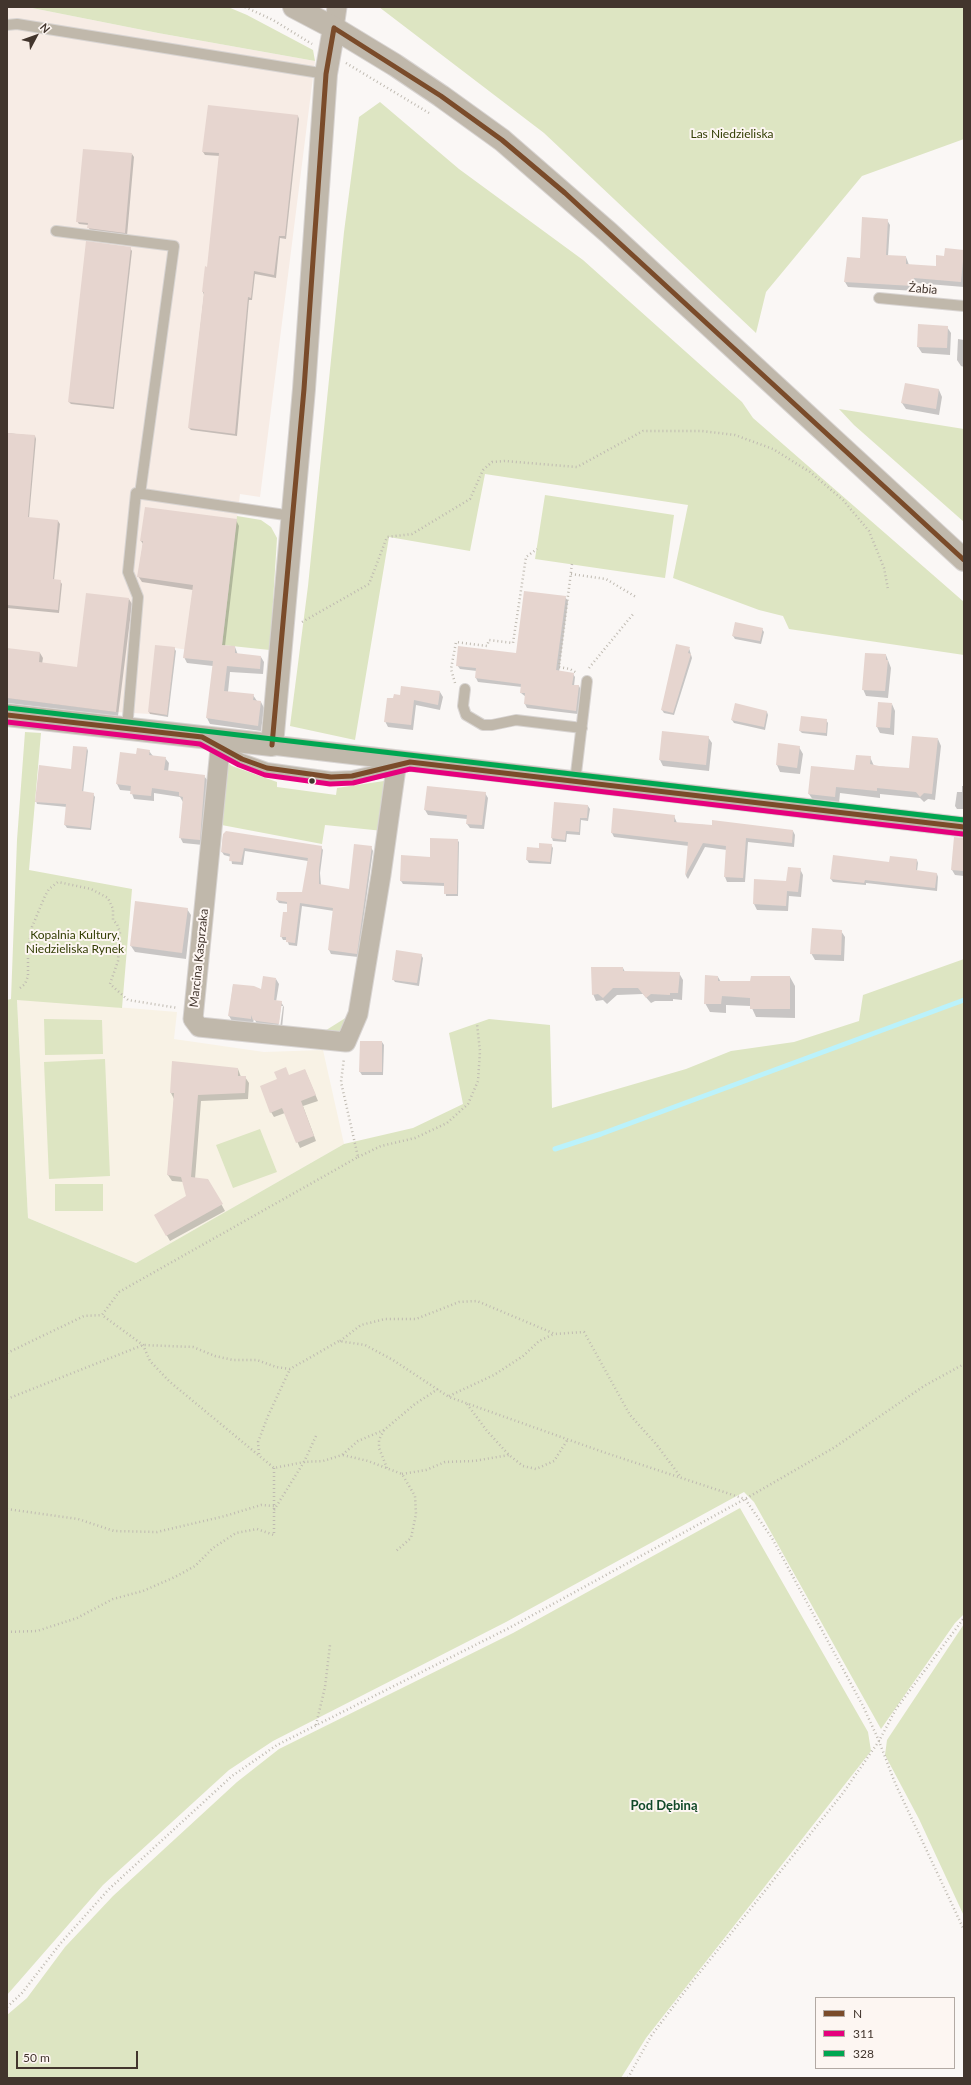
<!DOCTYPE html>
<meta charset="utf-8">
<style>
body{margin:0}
#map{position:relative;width:971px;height:2085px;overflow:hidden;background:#faf7f5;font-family:Lato,sans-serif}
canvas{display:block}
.frame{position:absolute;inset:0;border:8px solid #42352d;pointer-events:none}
.legend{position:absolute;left:815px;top:1997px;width:140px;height:72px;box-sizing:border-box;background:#fdf6f2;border:1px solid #b2a9a3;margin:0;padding:5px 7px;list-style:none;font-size:12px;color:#42352d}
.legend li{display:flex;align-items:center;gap:8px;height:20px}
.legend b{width:20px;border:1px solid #b2a9a3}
.north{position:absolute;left:16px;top:16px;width:40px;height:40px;-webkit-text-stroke:3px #fdf6f2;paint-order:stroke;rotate:49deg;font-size:11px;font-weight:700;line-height:16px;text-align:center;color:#42352d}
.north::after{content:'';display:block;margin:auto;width:14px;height:18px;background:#42352d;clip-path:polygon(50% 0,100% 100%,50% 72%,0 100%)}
.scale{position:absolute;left:16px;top:2051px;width:122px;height:18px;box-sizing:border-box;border:2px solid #42352d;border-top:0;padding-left:5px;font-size:12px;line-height:14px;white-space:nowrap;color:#42352d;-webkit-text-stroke:3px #fdf6f2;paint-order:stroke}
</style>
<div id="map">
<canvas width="971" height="2085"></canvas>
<div class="frame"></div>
<ul class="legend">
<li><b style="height:5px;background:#7a4b2a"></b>N</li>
<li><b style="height:5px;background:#e5007d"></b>311</li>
<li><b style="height:5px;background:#00a651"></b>328</li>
</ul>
<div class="north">N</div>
<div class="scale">50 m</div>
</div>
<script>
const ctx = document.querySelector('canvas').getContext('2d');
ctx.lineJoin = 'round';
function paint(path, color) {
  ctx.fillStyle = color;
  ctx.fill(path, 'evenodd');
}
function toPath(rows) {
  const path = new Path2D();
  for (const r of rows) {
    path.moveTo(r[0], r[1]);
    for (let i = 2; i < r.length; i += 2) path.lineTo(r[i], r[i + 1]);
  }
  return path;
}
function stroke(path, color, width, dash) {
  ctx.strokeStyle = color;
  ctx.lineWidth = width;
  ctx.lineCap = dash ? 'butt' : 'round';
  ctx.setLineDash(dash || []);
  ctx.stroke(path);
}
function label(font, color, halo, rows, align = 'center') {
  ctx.font = font + ' Lato,sans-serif';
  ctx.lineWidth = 4;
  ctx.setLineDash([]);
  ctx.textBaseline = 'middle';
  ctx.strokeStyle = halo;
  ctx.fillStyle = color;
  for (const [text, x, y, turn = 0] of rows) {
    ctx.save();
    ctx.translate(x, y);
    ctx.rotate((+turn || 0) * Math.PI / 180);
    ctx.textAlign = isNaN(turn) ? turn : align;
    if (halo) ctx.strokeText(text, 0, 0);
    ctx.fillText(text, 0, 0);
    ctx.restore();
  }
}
paint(toPath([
 [7,7,27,7,158,33,315,61,260,497,240,494,228,592,195,651,175,648,167,715,116,712,7,698]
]), '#f7ece5');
paint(toPath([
 [17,999,177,1012,174,1039,264,1052,323,1050,344,1144,136,1263,28,1218]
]), '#f8f2e5');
paint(toPath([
 [27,7,228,7,247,15,313,50,315,61,158,33],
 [379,7,964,7,964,139,862,176,766,292,756,333,544,133],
 [380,102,459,169,583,260,742,402,753,418,964,602,964,655,789,629,783,616,759,610,673,578,688,505,485,474,470,551,389,537,355,740,290,726,308,586,344,232,359,117],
 [839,409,964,429,964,522,854,425],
 [545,495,674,515,665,578,535,559],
 [237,516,261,520,271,527,277,538,270,650,222,645],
 [25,732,41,733,29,870,132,889,122,1008,17,1000,28,1218,136,1263,344,1144,413,1128,463,1104,449,1033,489,1019,550,1025,552,1108,686,1069,731,1051,794,1042,859,1021,863,995,964,959,964,1614,955,1623,881,1729,754,1502,744,1492,506,1622,273,1741,229,1770,103,1885,7,1995,7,1000,11,999,17,840],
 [219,757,232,766,277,782,277,787,336,795,337,788,404,778,393,832,325,825,322,844,211,823],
 [347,1017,339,1033,320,1034],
 [44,1019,102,1020,103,1054,45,1055],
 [105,1059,110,1176,49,1179,44,1062],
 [260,1129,277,1172,233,1188,216,1145],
 [55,1184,103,1184,103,1211,55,1211],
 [740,1508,868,1732,871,1751,646,2038,621,2078,7,2078,7,2015,27,1998,65,1947,113,1896,237,1782,279,1749,513,1633],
 [964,1624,964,1916,919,1819,885,1755,887,1740]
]), '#dde5c2');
paint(toPath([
 [298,116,299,119,286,239,280,238,276,278,255,274,252,300,249,300,237,436,191,430,189,428,204,295,203,292,208,268,220,156,205,155,203,152],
 [132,154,134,157,127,236,90,231,88,225,79,224,77,221],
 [887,220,890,225,888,256,906,257,909,265,936,267,945,257,963,251,964,287,916,283,916,291,848,287,845,282],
 [130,248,132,251,114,409,71,404,69,402],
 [947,327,951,333,950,355,922,353,918,347],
 [958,339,964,340,964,367,961,366,957,360],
 [939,390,942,397,939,415,906,409,902,403],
 [7,433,35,436,36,439,29,518,58,521,60,524,54,580,60,581,62,584,59,613,7,608],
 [236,520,239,526,225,646,235,647,238,655,261,657,264,662,263,674,230,672,228,692,253,695,257,701,261,702,264,708,261,731,210,724,207,718,213,666,187,663,184,657,193,590,142,582,138,576,143,544,141,541],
 [565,597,568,601,559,672,573,674,575,677,574,686,579,686,581,690,578,714,527,708,525,704,526,697,521,693,522,687,478,682,476,678,477,671,460,669,457,665,517,654],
 [129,599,132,604,118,716,7,703,7,649,40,653,43,658,42,664,78,668],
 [762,629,764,632,761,644,735,639,733,636],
 [174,648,176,651,168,717,150,714,149,712],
 [689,648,692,658,674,715,664,713,662,710],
 [886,655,891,668,888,698,866,696,863,689],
 [440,692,443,697,440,710,416,705,413,730,388,727,385,721,401,696],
 [892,704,895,711,894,735,880,733,877,727],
 [767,712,768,715,765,730,734,723,732,720],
 [826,720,828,723,827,736,802,733,800,731],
 [708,737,712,743,709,771,663,766,660,760],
 [938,739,941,746,935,800,928,799,924,802,920,798,880,794,880,798,840,793,839,803,813,800,809,794,855,771,870,757,874,766,910,769],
 [779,744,799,747,803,754,800,774,780,772,777,765],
 [87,748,88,751,83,793,93,794,95,797,91,830,67,828,65,825,67,807,37,804,36,801,71,770],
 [149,751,153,756,165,758,169,763,168,772,204,776,208,781,203,845,183,843,180,837,183,802,180,797,154,793,154,801,134,799,131,791,120,790,117,784,121,753,137,755],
 [962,786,964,786,964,809,957,809,955,806,957,792,962,792],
 [428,787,485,793,488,798,484,829,470,828,467,824,467,819,428,815,425,810],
 [555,803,588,806,590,809,588,821,581,820,580,835,567,834,566,842,553,841,552,838],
 [674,816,677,823,793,831,795,835,794,847,748,842,745,882,727,882,725,877,727,850,705,847,688,879,686,876,689,846,614,837,612,833],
 [223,835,321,847,323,850,320,873,321,885,350,890,371,847,373,851,358,957,331,954,329,950,334,911,302,906,297,946,289,945,287,940,283,940,281,936,288,914,288,904,279,903,277,900,303,893,308,861,245,851,243,865,232,864,231,857,224,855,222,852],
 [457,840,459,842,458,896,446,896,445,886,403,884,401,881],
 [551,845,553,848,551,864,529,863,527,860,539,849],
 [964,852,964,876,955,875,952,870],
 [917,860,918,863,917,871,937,874,938,877,937,891,866,883,866,885,833,882,831,879,890,863],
 [800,869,803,875,801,897,789,896,788,911,757,910,754,904,755,880,787,882],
 [187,909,191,915,186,959,135,952,131,946],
 [841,931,845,937,844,961,815,960,811,953],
 [421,955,423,958,419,986,395,982,393,979],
 [623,968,625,972,679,973,683,980,682,1000,673,999,673,1001,655,1001,651,1003,643,994,617,995,607,1004,603,1000,596,1001,593,994],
 [718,977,721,982,751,982,790,977,795,986,795,1018,756,1017,751,1006,726,1005,726,1013,710,1012,705,1003],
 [276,979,279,984,276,1002,281,1002,284,1007,282,1028,280,1028,283,1006,281,1006,278,1028,257,1024,254,1018,253,1024,232,1021,229,1016,233,985,262,991],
 [382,1042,384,1045,383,1075,362,1075,360,1072],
 [238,1069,241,1077,245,1077,249,1083,248,1099,201,1101,195,1179,208,1180,225,1211,170,1241,155,1215,187,1197,184,1182,172,1181,168,1175,174,1099,171,1093],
 [305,1070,318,1101,303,1106,316,1141,300,1148,285,1113,274,1117,271,1112]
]), '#0003');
stroke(toPath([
 [555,1149,601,1134,964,1000]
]), '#bbf2fb', 5);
paint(toPath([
 [208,105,298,115,285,236,279,236,274,275,254,271,251,298,248,297,235,434,188,428,204,292,202,292,205,266,207,267,219,153,202,152],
 [83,149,132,153,125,233,87,228,88,223,76,222],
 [862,217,888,219,886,255,906,256,906,264,936,266,936,255,944,256,945,248,964,250,961,282,914,278,913,286,844,282,847,257,860,258],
 [86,241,131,247,113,407,68,402],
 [918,324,948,326,947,348,917,347],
 [905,383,939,389,936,409,901,403],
 [7,433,35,435,28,517,58,520,53,579,61,580,58,610,7,605],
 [145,507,237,519,222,645,235,646,235,653,261,656,260,669,227,666,224,691,254,694,253,700,261,701,258,726,206,718,213,661,183,658,193,585,137,577,143,541,140,541],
 [524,591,566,596,556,670,574,673,572,685,579,685,576,711,524,704,525,693,520,693,521,684,475,678,476,668,456,666,458,646,516,653],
 [86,593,129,598,116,712,7,698,7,648,40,652,39,662,77,667],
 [735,622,763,628,760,641,732,636],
 [676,644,690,647,688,653,691,654,673,713,661,710],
 [155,645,175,647,167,715,148,712],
 [865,653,886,654,886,660,888,660,885,691,862,690],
 [401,686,440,691,438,705,414,700,411,725,384,722,387,698,393,698,394,694,400,695],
 [878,702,892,703,890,728,876,727],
 [735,703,767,711,764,727,731,720],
 [801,716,827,719,826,733,799,731],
 [662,731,709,736,706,765,659,760],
 [912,736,938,738,932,794,924,793,920,797,916,792,877,788,877,791,836,787,835,797,808,794,811,766,854,770,856,755,871,756,870,764,879,766,909,768],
 [778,743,800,746,797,768,776,765],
 [73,746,87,747,82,791,94,793,90,828,64,825,66,804,35,802,39,765,71,769],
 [137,748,150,750,149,755,166,757,164,770,205,775,200,840,179,838,183,797,179,796,179,792,152,788,151,796,130,794,131,786,116,784,120,752,136,754],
 [427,786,486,792,482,825,466,824,467,815,424,810],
 [554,802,588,805,587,818,580,818,579,832,566,831,565,840,551,838],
 [613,808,675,815,674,822,712,825,712,820,793,830,792,843,746,838,743,878,724,877,726,846,703,843,685,876,688,842,611,833],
 [226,831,322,846,319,869,319,884,349,889,354,844,372,846,357,954,328,950,333,908,300,903,295,943,286,942,286,937,280,937,283,912,287,912,287,902,276,900,277,892,302,892,308,858,244,848,241,862,229,861,230,854,221,852,223,834],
 [954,837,964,838,964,871,951,870],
 [430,838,458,839,457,894,444,894,444,883,400,881,401,855,430,857],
 [539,843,552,844,550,862,526,860,527,847,539,848],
 [833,855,889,862,890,856,917,859,916,870,937,873,935,888,865,880,864,883,830,879],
 [788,867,801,868,798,892,787,891,786,906,753,904,754,879,786,881],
 [135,901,188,908,182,953,130,946],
 [812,928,842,930,841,955,810,954],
 [396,950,422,954,417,983,392,980],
 [591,967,623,967,623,971,680,972,678,993,670,993,670,995,651,994,646,998,638,988,613,988,603,998,598,994,592,995],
 [705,975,718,976,718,981,750,981,751,976,790,976,790,1009,750,1009,750,998,722,996,721,1004,704,1004],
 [263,976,276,978,274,1000,282,1001,279,1024,257,1021,253,1020,251,1015,251,1019,228,1016,233,984,254,986,261,989],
 [360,1041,382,1041,382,1072,359,1072],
 [172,1061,238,1068,238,1076,246,1076,245,1093,198,1095,191,1177,208,1179,223,1204,166,1236,154,1215,186,1196,181,1177,167,1175,174,1093,170,1093],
 [286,1067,289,1075,305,1069,316,1095,301,1101,314,1136,296,1143,282,1108,270,1113,260,1086,277,1079,274,1072]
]), '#e6d5cf');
const service = toPath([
 [7,25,17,24,326,74],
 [56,231,174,246,140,494],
 [879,298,964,306],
 [465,689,463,706,466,715,483,725,492,725,516,720,582,728],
 [127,729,138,597,128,572,136,493,292,516],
 [217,746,242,759,267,768,331,777,352,776,399,765],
 [575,782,587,681]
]);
const minor = toPath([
 [334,28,337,7],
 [221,739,193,1019,199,1027,346,1042,358,1014,381,875,397,761],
 [272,745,964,827]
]);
const tertiary = toPath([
 [294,7,334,28,395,65,441,96,502,140,609,233,964,560],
 [7,715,272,745,304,389,326,74,334,28]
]);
stroke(service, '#d8d4d2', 12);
stroke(minor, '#d8d4d2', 21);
stroke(tertiary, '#d8d4d2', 24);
stroke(toPath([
 [245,7,273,20,312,44],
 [346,63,429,113],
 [572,564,559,667,570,669,577,673],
 [571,574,606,579,636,597],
 [302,622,369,584,387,537,412,534,470,499,483,470,492,462,505,461,577,467,643,431,702,431,735,435,773,449,810,472,843,500,869,531,884,568,888,589],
 [589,668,634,613],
 [455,683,451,669,456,642,487,646,489,640,513,643,526,557,537,549],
 [20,988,25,984,28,976,28,950,32,927,45,896,49,889,58,882,91,889,108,898,113,909,113,920,117,924,120,932,118,961,110,984,128,1000,178,1008],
 [358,1157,381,1146,415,1138,447,1123,468,1104,478,1081,480,1051,477,1024],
 [340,1341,361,1325,385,1319,416,1319,459,1302,477,1301,555,1334,584,1332,630,1415,656,1444,680,1476],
 [7,1353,84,1316,102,1315],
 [449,1396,494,1375,523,1356,539,1341,554,1334],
 [7,1399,143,1345,193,1347,215,1356,233,1360,257,1360,276,1367,290,1369,339,1341,365,1345,393,1360,449,1397,603,1452,745,1499,772,1538,863,1706,879,1741,895,1783,964,1930],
 [467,1404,487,1431,509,1455,523,1466,536,1469,554,1461,568,1439],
 [384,1430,379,1440,379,1448,387,1468],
 [316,1436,304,1462,274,1468,170,1382,150,1361,143,1345,102,1315,119,1292,358,1157,341,1082,344,1058],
 [259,1454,258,1442,268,1416,290,1369],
 [343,1455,368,1461,402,1474,415,1496,416,1514,411,1538,395,1552],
 [402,1474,426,1470,445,1462,474,1461,509,1455],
 [7,1509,78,1519,114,1531,157,1532,225,1516,261,1505,274,1506],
 [274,1510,304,1462,323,1461,342,1455,358,1441,384,1430,415,1404,438,1389],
 [7,1632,37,1631,77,1618,113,1599,143,1591,175,1577,195,1566,213,1548,236,1533,257,1529,274,1535,274,1468],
 [316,1725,325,1687,330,1645],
 [7,2007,22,1993,60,1944,108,1890,232,1776,277,1745,509,1628,745,1499,835,1447,924,1386,964,1364],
 [628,2078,651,2036,685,1991,843,1793,879,1741,896,1709,964,1618]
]), '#bfbab1', 2.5, [1, 3]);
stroke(service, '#c0b8ab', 10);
stroke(minor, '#c0b8ab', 19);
stroke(tertiary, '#c0b8ab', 22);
stroke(toPath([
 [334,28,441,96,502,140,565,193,964,560],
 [7,715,202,737,242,759,267,768,331,777,352,776,410,762,964,827],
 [272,745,304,389,326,74,334,28]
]), '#7a4b2a', 5);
stroke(toPath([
 [7,722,200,744,239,765,265,775,330,784,353,783,410,769,963,834]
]), '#e5007d', 5);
stroke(toPath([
 [8,708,964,820]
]), '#00a651', 5);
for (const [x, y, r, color] of [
 [312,781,3.5,"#42352d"]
]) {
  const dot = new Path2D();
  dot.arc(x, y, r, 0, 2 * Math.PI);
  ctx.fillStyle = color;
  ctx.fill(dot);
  stroke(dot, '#fdf6f2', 1.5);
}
label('12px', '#323d03', '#fdf6f2', [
 ["Las Niedzieliska",732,134],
 ["Kopalnia Kultury,",75,935],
 ["Niedzieliska Rynek",75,949]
]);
label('12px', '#42352d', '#fdf6f2', [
 ["Żabia",923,289,5],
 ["Marcina Kasprzaka",199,958,-84]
]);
label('bold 13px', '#124929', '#fdf6f2', [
 ["Pod Dębiną",664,1806]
]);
</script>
